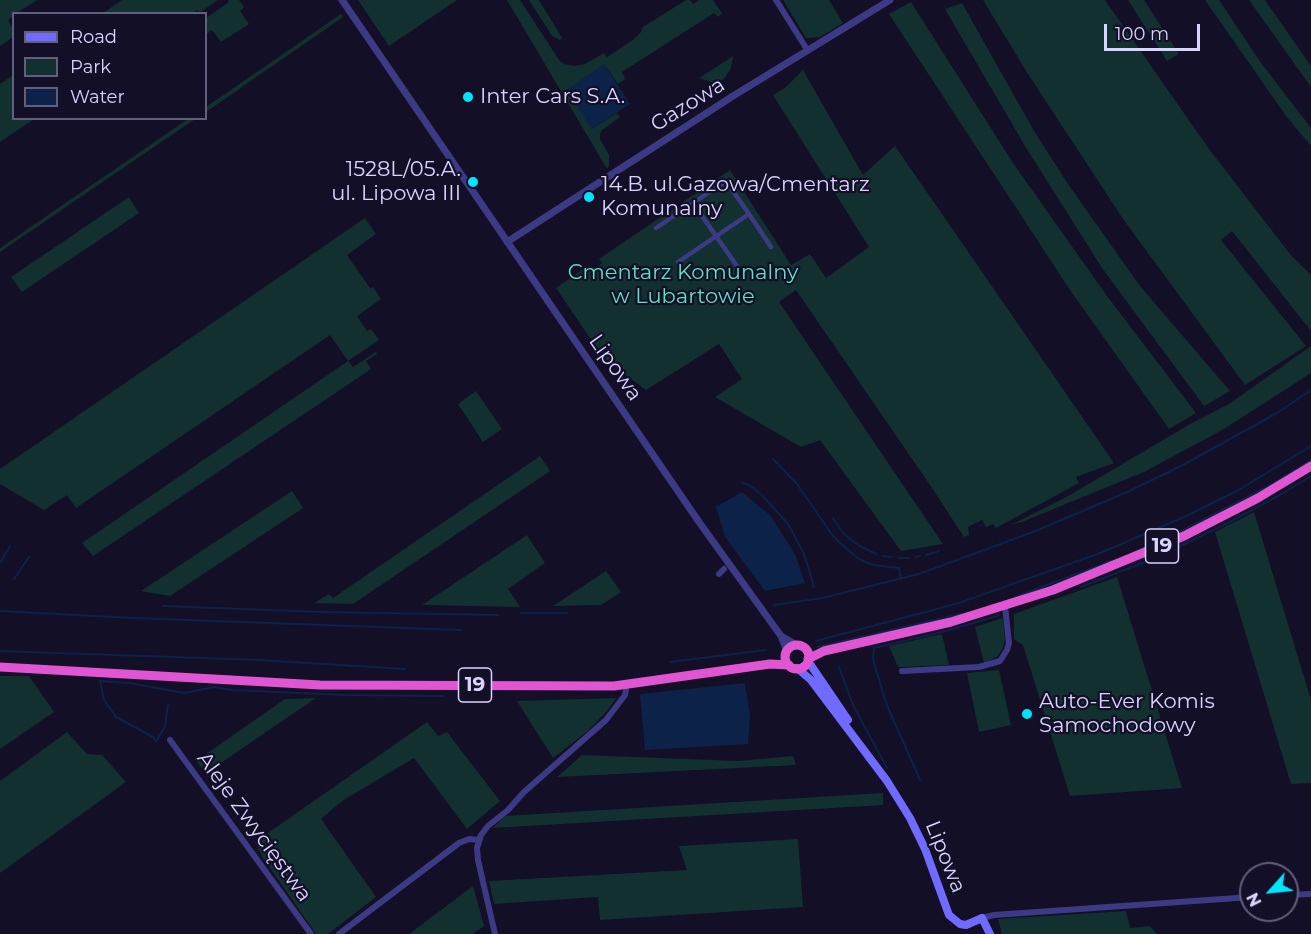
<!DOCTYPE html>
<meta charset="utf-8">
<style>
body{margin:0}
#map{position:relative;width:1311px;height:934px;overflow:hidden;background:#130f26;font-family:Montserrat,sans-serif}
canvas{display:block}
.legend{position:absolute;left:12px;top:12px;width:195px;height:108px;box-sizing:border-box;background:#130f26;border:2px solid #625e7d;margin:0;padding:8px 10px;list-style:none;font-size:18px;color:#d9d4ff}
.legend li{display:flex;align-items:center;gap:12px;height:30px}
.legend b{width:30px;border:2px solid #625e7d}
.north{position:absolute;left:1239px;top:862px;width:60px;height:60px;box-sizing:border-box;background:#130f26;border:2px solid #625e7d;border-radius:50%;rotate:243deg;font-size:16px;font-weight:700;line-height:24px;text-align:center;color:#d9d4ff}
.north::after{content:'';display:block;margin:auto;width:21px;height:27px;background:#00e5ff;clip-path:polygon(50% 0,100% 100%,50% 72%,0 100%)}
.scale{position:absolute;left:1104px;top:24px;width:96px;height:27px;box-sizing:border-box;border:3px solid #d9d4ff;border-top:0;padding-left:8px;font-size:18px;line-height:21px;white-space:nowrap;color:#d9d4ff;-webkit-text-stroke:4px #130f26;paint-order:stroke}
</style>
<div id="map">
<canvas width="1311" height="934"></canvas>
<ul class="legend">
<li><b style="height:8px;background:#6f6bff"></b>Road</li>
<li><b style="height:16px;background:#12302f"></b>Park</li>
<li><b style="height:16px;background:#0c2248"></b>Water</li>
</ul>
<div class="north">N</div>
<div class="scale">100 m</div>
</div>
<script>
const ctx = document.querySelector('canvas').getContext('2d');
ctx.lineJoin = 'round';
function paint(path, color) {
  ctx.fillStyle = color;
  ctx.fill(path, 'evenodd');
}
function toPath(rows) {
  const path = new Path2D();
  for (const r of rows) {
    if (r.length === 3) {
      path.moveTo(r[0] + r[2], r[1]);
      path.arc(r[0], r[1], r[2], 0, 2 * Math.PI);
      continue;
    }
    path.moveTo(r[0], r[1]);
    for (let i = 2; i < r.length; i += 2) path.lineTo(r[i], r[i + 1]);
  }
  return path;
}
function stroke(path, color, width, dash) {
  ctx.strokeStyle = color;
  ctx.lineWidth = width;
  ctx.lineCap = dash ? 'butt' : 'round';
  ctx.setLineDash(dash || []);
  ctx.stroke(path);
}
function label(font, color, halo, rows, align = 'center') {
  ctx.font = font + ' Montserrat,sans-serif';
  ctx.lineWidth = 4.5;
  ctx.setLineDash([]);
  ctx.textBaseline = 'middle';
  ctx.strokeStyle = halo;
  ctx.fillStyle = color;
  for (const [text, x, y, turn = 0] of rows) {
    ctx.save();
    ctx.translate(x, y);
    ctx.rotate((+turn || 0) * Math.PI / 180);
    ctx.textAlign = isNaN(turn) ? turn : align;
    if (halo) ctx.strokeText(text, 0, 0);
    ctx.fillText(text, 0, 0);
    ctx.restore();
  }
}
paint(toPath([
 [0,0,37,0,17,13,14,14,13,16,8,20,13,29,13,37,0,46],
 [122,0,218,0,199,13,197,10,192,14,103,13],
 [228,0,239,0,244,7,240,11,249,24,221,42,212,30,206,34,206,18,229,2],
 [358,0,457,0,389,46],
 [507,0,520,0,559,60,564,64,575,66,585,64,604,53,607,57,633,40,641,32,643,27,686,0,690,0,693,4,699,0,713,0,722,13,718,17,714,13,622,72,625,79,618,84,604,64,592,129,617,113,620,117,602,130,600,134,600,139,609,155,609,166,607,169],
 [529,0,539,0,562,38,560,40,552,36],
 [783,0,829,0,843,23,820,37,806,38],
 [983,0,1105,0,1209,149,1290,254,1311,275,1311,331,1232,231,1221,240,1306,346,1245,385,1123,219,1028,74],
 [1128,0,1144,0,1179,54,1167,61],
 [1205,0,1219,0,1259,60,1311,128,1311,146,1286,116],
 [1249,0,1265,0,1311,66,1311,87],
 [911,2,1013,163,1107,296,1196,413,1169,429,1072,293,889,14],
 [962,3,1034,131,1068,184,1140,286,1230,391,1204,406,1102,268,1025,146,945,9],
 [341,14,343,17,206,112,206,107],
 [733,56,731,68,724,79,717,82,711,82,699,78],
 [803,70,863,175,895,146,1114,463,1076,477,1079,483,996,528,993,524,986,527,982,520,968,527,969,535,964,537,930,485,796,290,779,302,943,544,901,551,820,440,801,447,715,397,742,379,719,344,646,390,604,359,556,288,587,266,590,271,602,263,599,259,730,170,791,265,810,254,826,278,869,247,773,95,786,87],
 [13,75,14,118,34,119,0,142,0,84],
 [188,119,195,119,0,252,0,248],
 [129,197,139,213,22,292,11,277],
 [365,218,376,234,347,255,370,288,373,287,381,299,357,316,367,331,371,329,379,340,348,361,353,367,376,352,377,354,366,361,371,369,93,556,82,543,348,361,330,335,76,508,67,495,44,510,0,484,0,469],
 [1311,346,1311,373,1224,429,1144,472,1022,522,1011,525,1070,495,1190,424,1229,404],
 [476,391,502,429,483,442,458,404],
 [540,456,550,471,353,604,314,603,329,594,333,598],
 [292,491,303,508,170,596,141,591],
 [1254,512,1311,700,1311,783,1291,784,1215,532],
 [527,535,545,563,508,589,520,607,422,605],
 [606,571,621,592,601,605,553,606],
 [1117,577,1182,788,1070,796,1023,645,1014,639,1014,614],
 [1003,618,1005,639,1003,648,997,657,984,663,975,627],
 [942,634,949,665,898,667,889,646],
 [999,670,1011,725,979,732,967,673],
 [0,676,29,676,54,712,0,749],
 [316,698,206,773,196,761,285,699],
 [616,698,607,711,588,731,553,758,517,701],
 [427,722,438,736,447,732,500,801,467,829,414,758,342,801,321,819,376,897,328,934,316,934,263,858,255,842],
 [67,732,87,754,102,755,126,782,0,873,0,781],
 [582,755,739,761,793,756,796,765,557,777],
 [883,793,883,805,493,828,505,816],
 [798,839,803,907,600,920,598,897,494,904,489,881,687,870,679,846],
 [473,886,484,926,473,934,409,934],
 [1126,911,1130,928,1150,926,1157,934,1002,934,998,919]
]), '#12302f');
paint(toPath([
 [604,64,630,104,592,129,566,90],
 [742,492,770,515,795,554,805,583,765,591,725,537,716,507],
 [745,683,750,716,748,744,645,750,640,694]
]), '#0c2248');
stroke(toPath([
 [773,459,797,484,833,536,840,543,859,559,873,565,899,568,901,578],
 [742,483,749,485,762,495,788,524,804,554,814,587],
 [833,518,843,533,858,545,876,554],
 [1166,539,1272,484,1311,460],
 [926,555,939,551],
 [883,556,891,557],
 [916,557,920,556],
 [898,558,909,558],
 [0,563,10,546],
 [14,579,29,557],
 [1081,587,1155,558,1226,524,1278,496,1311,476],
 [1015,597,1111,561],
 [774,605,822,598,919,574,1033,532,1125,493,1183,465,1277,413,1311,390],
 [163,606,321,612,498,615],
 [0,611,132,618,461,630],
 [521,613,567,613],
 [816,641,959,603,1103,552,1186,516,1235,492,1311,446],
 [817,647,961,614],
 [0,651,259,660,405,669],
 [670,662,766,650],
 [839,667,853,705,887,768],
 [168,705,165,727,156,741,153,737,116,717,104,700,100,681,130,683,184,693,214,687,232,690,344,695,444,696],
 [920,780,886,703,873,659,874,648,946,631,1000,615]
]), '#0c2248', 2);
stroke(toPath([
 [693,203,739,269],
 [749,214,771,247],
 [656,228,726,181,749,214,678,262]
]), '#3d3a85', 4.5);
stroke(toPath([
 [776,0,808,51],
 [719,574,724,569],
 [902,671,979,667,1000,661,1007,650,1009,643,1005,606],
 [170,740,311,934],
 [1287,895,1311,894],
 [982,918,994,915,1251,897],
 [339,934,459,843,469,839,479,840],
 [495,934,478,860,477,848,481,835,488,826,508,810,524,792,606,720,625,695,627,684]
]), '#3d3a85', 6);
stroke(toPath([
 [342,0,699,522,781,636,787,651],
 [507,242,733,96,890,0],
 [783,637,798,646]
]), '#3d3a85', 7);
stroke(toPath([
 [808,661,848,720],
 [797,668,811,680,887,781,910,818,925,849,949,915,960,924,966,925,982,918,990,934]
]), '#6f6bff', 8);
stroke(toPath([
 [797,657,12],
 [808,659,824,651,951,622,1053,590,1184,536,1258,498,1311,466],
 [0,667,320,685,614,686,770,664,789,665]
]), '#e055d1', 9);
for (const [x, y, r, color] of [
 [468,97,6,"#00e5ff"],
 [473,182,6,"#00e5ff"],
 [589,197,6,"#00e5ff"],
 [1027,714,6,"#00e5ff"]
]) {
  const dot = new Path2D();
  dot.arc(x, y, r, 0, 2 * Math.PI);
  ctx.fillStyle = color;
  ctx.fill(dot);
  stroke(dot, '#130f26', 2);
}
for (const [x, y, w] of [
 [1162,546,33],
 [475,685,33]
]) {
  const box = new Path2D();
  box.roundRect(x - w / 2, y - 17, w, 34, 4.5);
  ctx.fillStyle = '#130f26';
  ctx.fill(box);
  stroke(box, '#d9d4ff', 1.5);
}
label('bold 20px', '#d9d4ff', null, [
 ["19",1162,546],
 ["19",475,685]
]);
label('21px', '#d9d4ff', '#130f26', [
 ["Inter Cars S.A.",480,97],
 ["1528L/05.A.",461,170,"right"],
 ["ul. Lipowa III",461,194,"right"],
 ["14.B. ul.Gazowa/Cmentarz",601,185],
 ["Komunalny",601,209],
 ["Auto-Ever Komis",1039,702],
 ["Samochodowy",1039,726]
], 'left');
label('21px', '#d9d4ff', '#130f26', [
 ["Gazowa",688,105,-32],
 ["Lipowa",615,368,55],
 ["Aleje Zwycięstwa",254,827,54],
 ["Lipowa",945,857,68]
]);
label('21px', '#5fe0c0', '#130f26', [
 ["Cmentarz Komunalny",683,273],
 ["w Lubartowie",683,297]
]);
</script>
